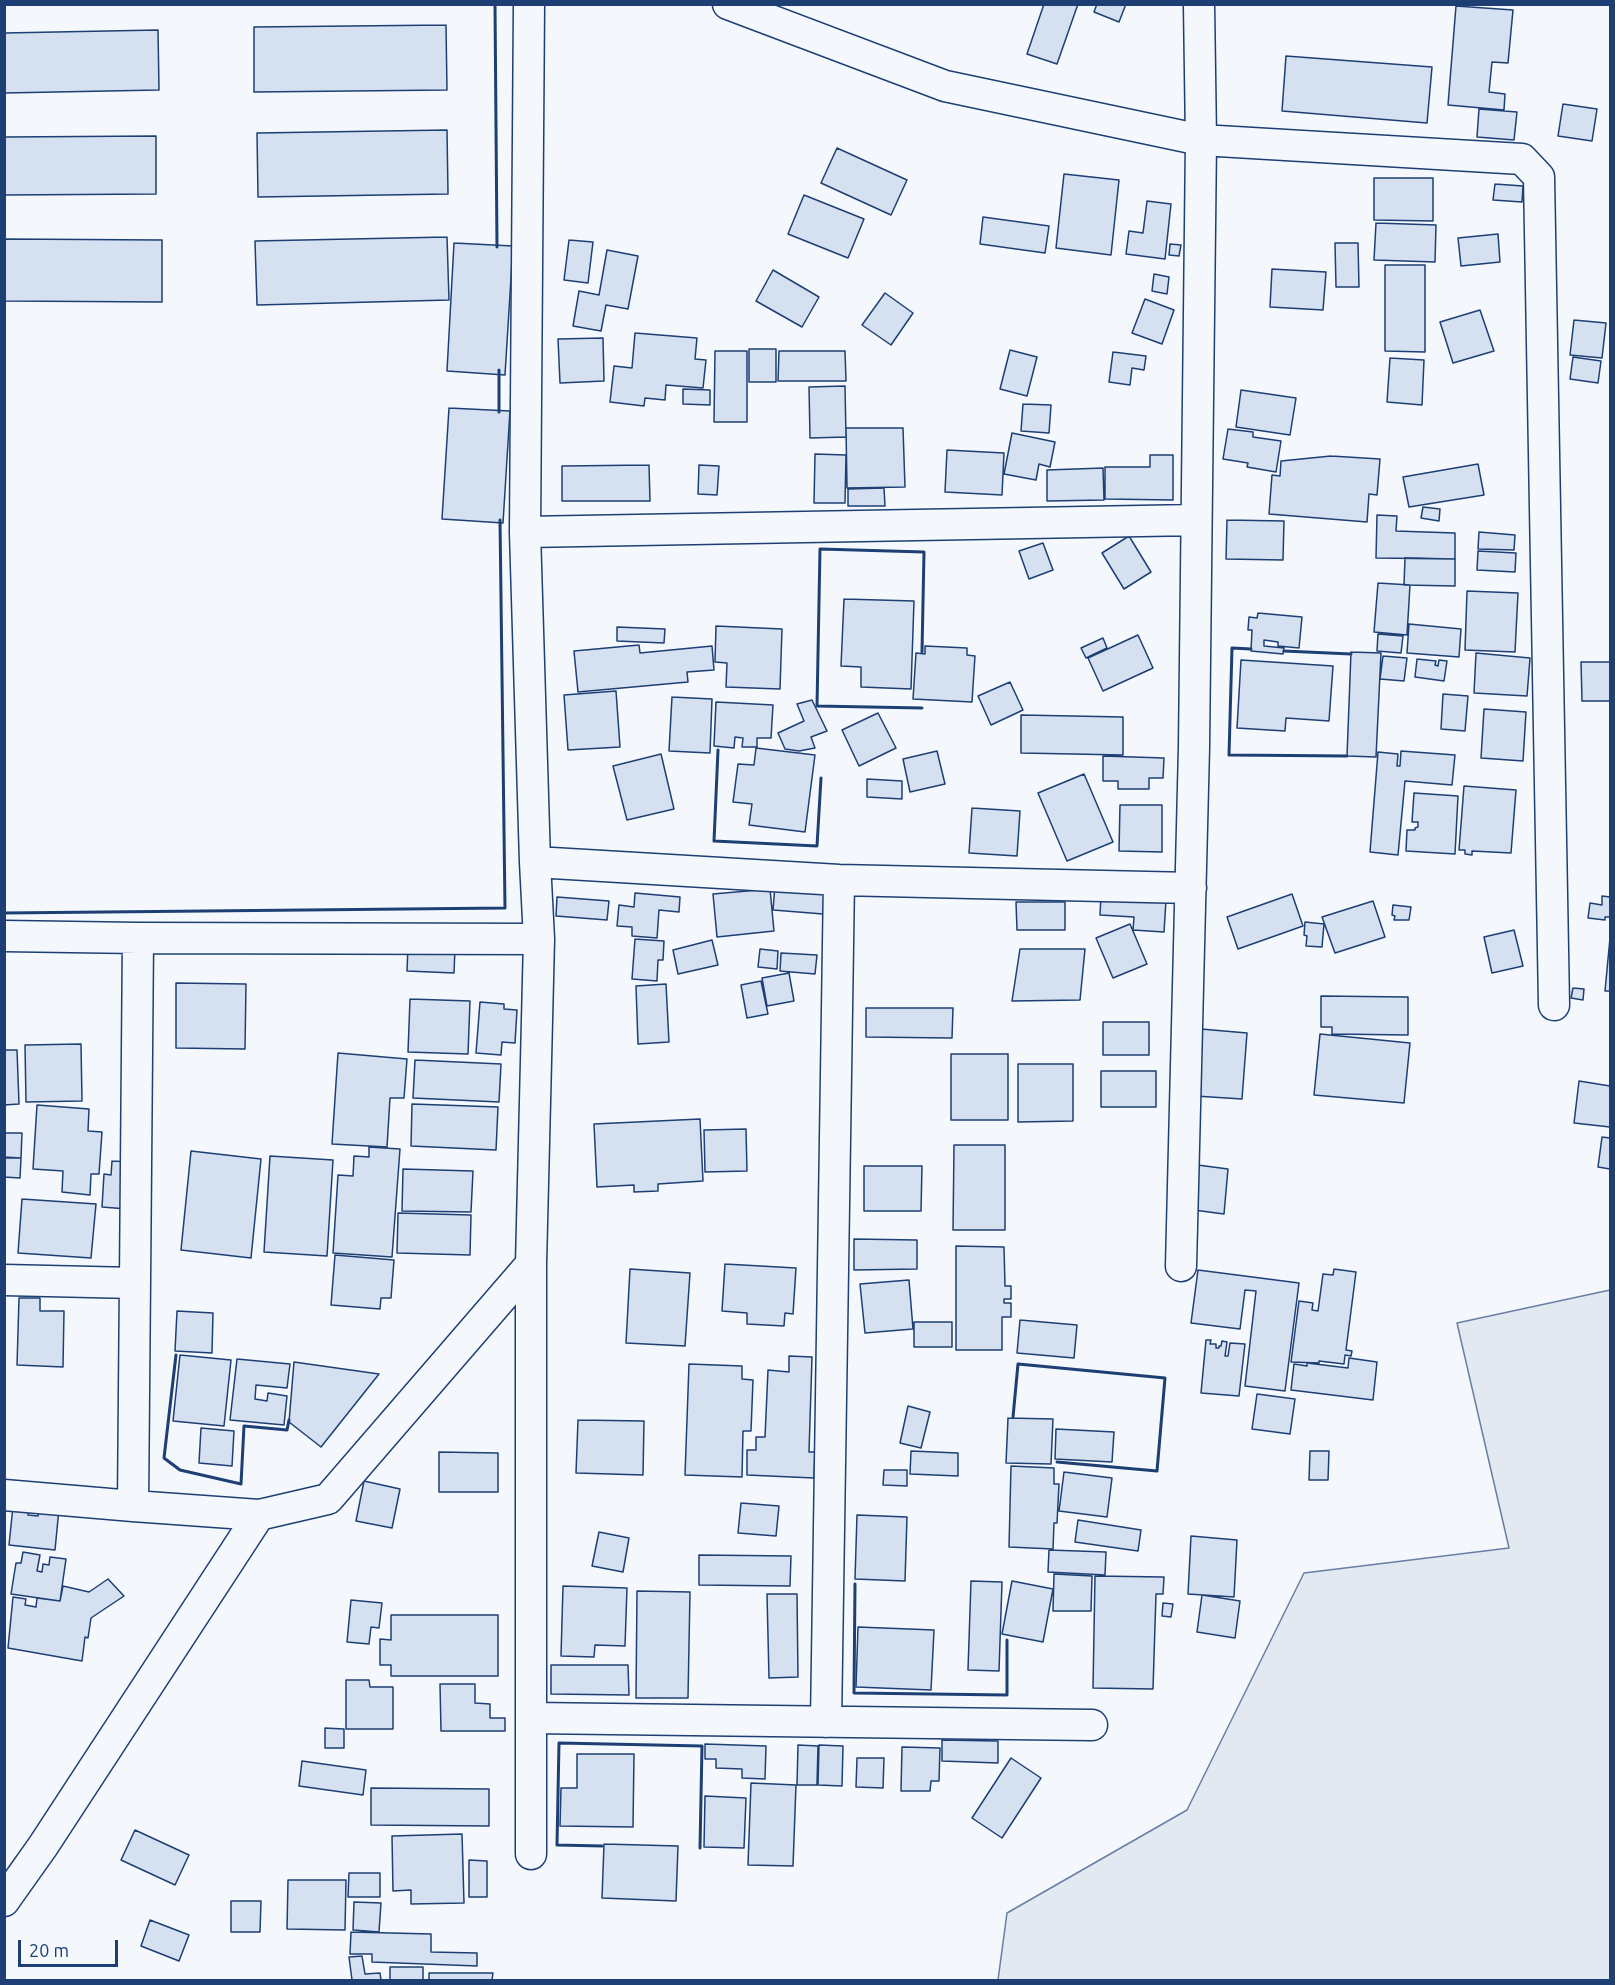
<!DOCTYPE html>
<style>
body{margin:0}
#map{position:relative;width:1615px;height:1985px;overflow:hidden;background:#f4f7fb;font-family:Ubuntu,sans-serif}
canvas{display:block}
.frame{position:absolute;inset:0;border:6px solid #1d3f73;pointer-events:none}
.scale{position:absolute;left:18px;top:1940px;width:100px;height:27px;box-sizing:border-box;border:3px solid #1d3f73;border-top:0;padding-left:8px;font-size:18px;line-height:21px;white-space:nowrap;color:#1d3f73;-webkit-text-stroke:4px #f4f7fb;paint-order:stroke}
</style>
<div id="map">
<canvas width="1615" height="1985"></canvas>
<div class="frame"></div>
<div class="scale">20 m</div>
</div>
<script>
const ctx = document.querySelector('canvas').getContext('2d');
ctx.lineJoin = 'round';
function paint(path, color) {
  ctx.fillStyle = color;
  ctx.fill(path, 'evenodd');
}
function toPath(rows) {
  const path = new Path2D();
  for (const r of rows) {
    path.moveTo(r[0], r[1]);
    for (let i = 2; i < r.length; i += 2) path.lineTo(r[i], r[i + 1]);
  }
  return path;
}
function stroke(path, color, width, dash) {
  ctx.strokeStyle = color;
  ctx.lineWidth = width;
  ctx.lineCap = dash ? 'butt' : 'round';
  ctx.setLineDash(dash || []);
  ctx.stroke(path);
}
const green = toPath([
 [1610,1290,1610,1980,998,1980,1007,1913,1187,1810,1304,1573,1509,1548,1457,1323,1610,1290]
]);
paint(green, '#e3e9f0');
stroke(green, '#687fa3', 1.5);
const building = toPath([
 [1044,4,1078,4,1057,64,1027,54,1044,4],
 [1097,4,1126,4,1119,22,1094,12,1097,4],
 [1456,6,1513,10,1508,63,1492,62,1489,92,1505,94,1504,110,1448,105,1456,6],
 [446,25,447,90,254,92,254,27,446,25],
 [158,30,159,90,4,93,4,33,158,30],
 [1286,56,1432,67,1427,123,1282,111,1286,56],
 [1563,104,1597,109,1592,141,1558,136,1563,104],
 [1479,109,1517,112,1514,140,1477,137,1479,109],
 [447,130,448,194,258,197,257,133,447,130],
 [156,136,156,194,4,195,4,137,156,136],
 [837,148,907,180,891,215,821,183,837,148],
 [1064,174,1119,180,1111,255,1056,248,1064,174],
 [1374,178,1433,178,1433,221,1374,220,1374,178],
 [1495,184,1523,186,1522,202,1493,200,1495,184],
 [804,195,864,219,848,258,788,234,804,195],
 [1147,201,1171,204,1165,259,1126,254,1129,231,1143,233,1147,201],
 [983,217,1049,226,1045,253,980,244,983,217],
 [1376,223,1436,225,1435,262,1374,260,1376,223],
 [1498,234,1500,262,1461,266,1458,238,1498,234],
 [447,237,449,300,257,305,255,241,447,237],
 [4,239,162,240,162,302,4,301,4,239],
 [569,240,593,242,588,283,564,280,569,240],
 [454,243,513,246,505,375,447,371,454,243],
 [1335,243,1358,243,1359,287,1336,287,1335,243],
 [1170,244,1181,245,1179,256,1169,255,1170,244],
 [607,250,638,256,628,309,606,305,601,331,573,326,579,291,599,295,607,250],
 [1385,265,1425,265,1425,352,1385,351,1385,265],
 [1272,269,1326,272,1323,310,1270,307,1272,269],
 [773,270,819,297,802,327,756,301,773,270],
 [1154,274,1169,277,1167,294,1152,291,1154,274],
 [885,293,913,313,891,345,862,325,885,293],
 [1145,299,1174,310,1162,344,1132,333,1145,299],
 [1480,310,1494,351,1453,363,1440,322,1480,310],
 [1574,320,1606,323,1602,358,1570,355,1574,320],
 [635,333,697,338,695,359,706,360,703,388,666,385,665,400,645,398,644,406,610,402,614,366,632,368,635,333],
 [603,338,604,381,560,383,558,339,603,338],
 [749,349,776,349,776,382,749,382,749,349],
 [1010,350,1037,357,1027,396,1000,389,1010,350],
 [715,351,747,351,747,422,714,422,715,351],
 [779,351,845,351,846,381,778,381,779,351],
 [1113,352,1146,356,1144,370,1132,368,1130,385,1109,382,1113,352],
 [1573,357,1601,361,1598,383,1570,379,1573,357],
 [1390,358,1424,360,1422,405,1387,402,1390,358],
 [845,386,846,437,810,438,809,387,845,386],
 [683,389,710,390,710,405,683,404,683,389],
 [1241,390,1296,398,1290,435,1236,427,1241,390],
 [1023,404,1051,405,1049,433,1021,431,1023,404],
 [449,408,510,411,503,523,442,519,449,408],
 [846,428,903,428,905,487,847,488,846,428],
 [1228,429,1253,432,1253,437,1281,441,1276,472,1247,467,1248,463,1223,459,1228,429],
 [1012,433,1055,442,1050,467,1039,464,1036,480,1004,474,1012,433],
 [947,450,1004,453,1002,495,945,492,947,450],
 [815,454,846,455,845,503,814,503,815,454],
 [1150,455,1173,455,1173,500,1105,499,1105,467,1150,467,1150,455],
 [1331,456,1380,459,1377,495,1369,494,1367,522,1269,514,1272,475,1280,476,1281,461,1331,456],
 [1478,464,1484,495,1409,507,1403,477,1478,464],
 [649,465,650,501,562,501,562,466,649,465],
 [699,465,719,466,717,495,698,494,699,465],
 [1103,468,1104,500,1047,501,1047,470,1103,468],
 [884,488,885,506,848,506,848,489,884,488],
 [1423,507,1440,509,1439,521,1421,518,1423,507],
 [1377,515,1397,516,1396,531,1455,533,1455,559,1376,558,1377,515],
 [1227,520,1284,521,1283,560,1226,559,1227,520],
 [1479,532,1515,535,1514,550,1478,549,1479,532],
 [1129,536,1151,572,1124,589,1102,553,1129,536],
 [1043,543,1053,570,1029,579,1019,551,1043,543],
 [1478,551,1516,553,1515,572,1477,570,1478,551],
 [1405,558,1455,559,1455,586,1404,585,1405,558],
 [1378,583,1410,585,1407,635,1374,632,1378,583],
 [1467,591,1518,593,1515,652,1465,650,1467,591],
 [844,599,914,601,911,689,861,687,861,667,841,666,844,599],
 [1258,613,1302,617,1299,648,1278,646,1278,642,1264,640,1264,646,1284,648,1283,654,1251,651,1252,630,1248,630,1249,617,1257,618,1258,613],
 [1409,624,1461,629,1459,657,1407,653,1409,624],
 [716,626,782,629,780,689,726,687,727,663,715,662,716,626],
 [617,627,665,629,664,643,617,641,617,627],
 [1378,634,1403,636,1401,653,1377,651,1378,634],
 [1138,635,1153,668,1103,691,1088,658,1138,635],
 [1103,638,1107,648,1086,658,1081,648,1103,638],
 [639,645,640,653,712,646,714,670,687,672,688,682,578,692,574,651,639,645],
 [925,646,967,648,967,655,975,656,972,702,913,699,916,653,925,654,925,646],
 [1351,652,1381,653,1376,757,1347,756,1351,652],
 [1476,653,1530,658,1527,696,1474,693,1476,653],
 [1383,656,1407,658,1404,681,1380,679,1383,656],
 [1417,659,1436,661,1435,665,1438,666,1439,660,1447,661,1444,681,1415,677,1417,659],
 [1241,660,1333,666,1329,721,1286,718,1285,731,1237,728,1241,660],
 [1581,662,1610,662,1610,701,1582,701,1581,662],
 [1010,682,1023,710,991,725,978,696,1010,682],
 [616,691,620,747,568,750,564,695,616,691],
 [1443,694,1468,696,1465,731,1441,729,1443,694],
 [672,697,712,699,710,753,669,751,672,697],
 [812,700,827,731,811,737,815,748,799,751,785,749,778,733,804,721,797,704,812,700],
 [716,702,773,705,771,738,757,738,757,747,742,747,743,738,735,737,734,748,714,746,716,702],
 [1484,709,1526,712,1523,761,1481,758,1484,709],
 [878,713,896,748,859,766,842,730,878,713],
 [1021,715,1123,717,1123,755,1021,753,1021,715],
 [756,748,815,755,805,832,749,825,752,804,733,802,738,764,754,765,756,748],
 [937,751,945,784,910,792,903,759,937,751],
 [1401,751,1455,755,1452,785,1405,781,1398,855,1370,852,1378,752,1398,754,1397,766,1400,766,1401,751],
 [661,754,674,809,627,820,613,766,661,754],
 [1103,756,1164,758,1163,778,1149,778,1149,789,1118,789,1118,781,1103,781,1103,756],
 [1084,774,1113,842,1067,861,1038,793,1084,774],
 [867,779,902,781,902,799,867,797,867,779],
 [1464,786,1516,790,1511,853,1472,851,1472,855,1465,854,1465,850,1459,850,1464,786],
 [1414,793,1458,796,1455,854,1406,851,1407,830,1415,830,1415,828,1418,827,1418,822,1412,822,1414,793],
 [1120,805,1162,805,1162,852,1119,851,1120,805],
 [972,808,1020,811,1017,856,969,853,972,808],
 [775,885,825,888,823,914,773,910,775,885],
 [770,889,774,931,717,937,713,894,770,889],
 [635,893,680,897,679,912,659,910,657,938,632,936,632,927,617,926,619,905,634,907,635,893],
 [1292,894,1303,926,1238,949,1227,917,1292,894],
 [1101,895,1166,900,1164,932,1133,930,1134,917,1100,915,1101,895],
 [1602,896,1610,897,1610,917,1605,917,1605,920,1588,918,1590,903,1602,905,1602,896],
 [557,897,609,901,607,920,556,916,557,897],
 [1373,901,1385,937,1335,953,1322,917,1373,901],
 [1016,902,1065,902,1065,930,1017,930,1016,902],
 [1393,905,1411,907,1409,920,1394,920,1395,916,1392,915,1393,905],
 [1305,922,1324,924,1322,947,1306,946,1307,936,1304,935,1305,922],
 [1130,924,1147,964,1113,978,1096,938,1130,924],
 [1514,930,1523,966,1492,973,1484,937,1514,930],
 [1610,938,1610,991,1605,991,1610,938],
 [635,939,664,941,663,960,658,960,657,981,632,979,635,939],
 [712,940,718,965,678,974,673,950,712,940],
 [408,946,455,948,454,973,407,971,408,946],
 [760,949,778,951,777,969,758,967,760,949],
 [1020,949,1085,949,1080,1000,1012,1001,1020,949],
 [781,953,817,955,815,974,780,971,781,953],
 [789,973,794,1001,767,1006,762,978,789,973],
 [761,981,768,1014,747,1018,741,985,761,981],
 [176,983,246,984,245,1049,176,1048,176,983],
 [666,984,669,1042,638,1044,636,986,666,984],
 [1573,988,1584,989,1583,1000,1571,998,1573,988],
 [1321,996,1408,997,1408,1035,1332,1034,1332,1027,1321,1027,1321,996],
 [410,999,470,1001,468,1054,408,1052,410,999],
 [480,1002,504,1004,504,1009,517,1010,515,1043,502,1042,501,1055,476,1053,480,1002],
 [866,1008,953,1008,952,1038,866,1037,866,1008],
 [1103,1022,1149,1022,1149,1055,1103,1055,1103,1022],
 [1201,1029,1247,1033,1242,1099,1195,1096,1201,1029],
 [1320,1034,1410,1043,1404,1103,1314,1095,1320,1034],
 [81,1044,82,1101,26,1102,25,1045,81,1044],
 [4,1050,17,1050,19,1104,4,1105,4,1050],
 [338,1053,407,1059,404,1098,390,1098,387,1147,332,1144,338,1053],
 [951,1054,1008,1054,1008,1120,951,1120,951,1054],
 [415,1060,501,1064,499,1102,413,1098,415,1060],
 [1018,1064,1073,1064,1073,1121,1018,1122,1018,1064],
 [1101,1071,1156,1071,1156,1107,1101,1107,1101,1071],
 [1579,1081,1610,1086,1610,1127,1574,1123,1579,1081],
 [412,1104,498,1107,496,1150,411,1146,412,1104],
 [37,1105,89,1109,88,1131,102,1132,99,1174,91,1174,90,1195,62,1192,63,1171,33,1169,37,1105],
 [700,1119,703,1181,658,1184,658,1191,634,1192,634,1185,597,1187,594,1124,700,1119],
 [746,1129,747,1171,705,1172,704,1130,746,1129],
 [4,1133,22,1133,21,1158,4,1157,4,1133],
 [1602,1137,1610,1138,1610,1169,1598,1167,1602,1137],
 [954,1145,1005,1145,1005,1230,953,1230,954,1145],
 [369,1147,400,1149,392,1257,333,1253,338,1175,353,1176,354,1156,369,1157,369,1147],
 [191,1151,261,1159,251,1258,181,1250,191,1151],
 [270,1156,333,1160,327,1256,264,1252,270,1156],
 [4,1158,21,1158,20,1178,4,1177,4,1158],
 [112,1161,131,1162,127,1209,102,1207,104,1174,111,1175,112,1161],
 [1190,1164,1228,1169,1224,1214,1186,1209,1190,1164],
 [864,1166,922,1166,921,1211,864,1211,864,1166],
 [403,1169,473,1171,471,1212,402,1211,403,1169],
 [22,1199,96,1204,91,1258,18,1253,22,1199],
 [398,1213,471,1215,470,1255,397,1253,398,1213],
 [854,1239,917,1240,917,1269,854,1270,854,1239],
 [956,1246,1004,1247,1005,1286,1011,1286,1011,1299,1004,1299,1004,1303,1011,1303,1011,1317,1002,1317,1002,1350,956,1350,956,1246],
 [335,1255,394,1260,391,1298,381,1298,380,1309,331,1305,335,1255],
 [725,1264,796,1268,793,1314,785,1313,784,1326,747,1324,747,1313,722,1311,725,1264],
 [630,1269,690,1273,685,1346,626,1343,630,1269],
 [1334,1269,1356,1272,1346,1350,1352,1351,1351,1356,1345,1355,1344,1364,1319,1361,1319,1363,1291,1362,1299,1301,1313,1303,1312,1310,1318,1311,1323,1274,1333,1275,1334,1269],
 [1198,1270,1299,1283,1285,1391,1245,1386,1256,1291,1245,1290,1240,1329,1191,1323,1198,1270],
 [909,1280,913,1329,865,1333,860,1284,909,1280],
 [19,1298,40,1298,40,1311,64,1311,63,1367,17,1365,19,1298],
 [177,1311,213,1313,212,1353,175,1351,177,1311],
 [1020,1320,1077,1325,1074,1358,1017,1353,1020,1320],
 [914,1322,952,1322,952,1347,914,1347,914,1322],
 [1206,1340,1211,1340,1210,1344,1216,1344,1216,1348,1219,1348,1219,1346,1221,1346,1222,1341,1227,1342,1225,1356,1228,1356,1230,1343,1245,1344,1239,1396,1201,1393,1206,1340],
 [180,1355,231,1360,224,1426,173,1421,180,1355],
 [789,1356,812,1357,809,1452,815,1452,814,1478,747,1475,747,1450,756,1450,756,1437,765,1437,768,1370,789,1372,789,1356],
 [1349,1358,1377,1362,1373,1400,1291,1390,1294,1364,1307,1366,1307,1363,1348,1368,1349,1358],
 [237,1359,290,1364,287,1388,256,1385,255,1399,267,1401,268,1393,287,1396,284,1425,230,1420,237,1359],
 [294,1362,379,1374,321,1447,289,1422,294,1362],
 [689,1364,742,1366,742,1379,753,1380,751,1431,743,1431,742,1477,685,1475,689,1364],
 [1257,1394,1295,1399,1290,1434,1252,1429,1257,1394],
 [908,1406,930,1412,921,1448,900,1443,908,1406],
 [1008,1418,1053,1419,1051,1464,1006,1463,1008,1418],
 [578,1420,644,1421,643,1475,576,1473,578,1420],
 [201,1428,234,1431,232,1466,199,1463,201,1428],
 [1056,1429,1114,1432,1112,1462,1055,1459,1056,1429],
 [911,1451,958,1453,958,1476,910,1474,911,1451],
 [1310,1451,1329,1451,1328,1480,1309,1480,1310,1451],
 [439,1452,498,1453,498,1492,439,1492,439,1452],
 [1011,1466,1054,1468,1054,1484,1059,1484,1057,1523,1054,1523,1053,1549,1009,1547,1011,1466],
 [884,1470,907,1470,907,1486,883,1485,884,1470],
 [1064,1472,1112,1478,1107,1517,1059,1511,1064,1472],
 [364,1481,400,1489,392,1528,356,1521,364,1481],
 [741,1503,779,1506,776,1536,738,1533,741,1503],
 [13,1506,29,1507,28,1515,38,1516,40,1507,59,1509,55,1550,9,1545,13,1506],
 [857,1515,907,1517,905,1581,855,1579,857,1515],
 [1078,1520,1141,1530,1138,1551,1075,1542,1078,1520],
 [599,1532,629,1538,623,1572,592,1566,599,1532],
 [1191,1536,1237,1540,1234,1597,1188,1594,1191,1536],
 [1049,1550,1106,1552,1105,1575,1048,1572,1049,1550],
 [23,1552,40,1555,37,1571,42,1572,43,1564,49,1565,50,1557,66,1559,60,1601,11,1594,16,1563,21,1563,23,1552],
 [699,1555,791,1556,790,1586,699,1585,699,1555],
 [1054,1574,1092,1576,1091,1611,1053,1611,1054,1574],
 [1095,1576,1164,1577,1163,1594,1156,1594,1153,1689,1093,1688,1095,1576],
 [108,1579,124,1596,91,1618,88,1638,85,1637,82,1661,8,1648,13,1597,26,1599,25,1605,36,1607,37,1598,60,1601,63,1586,89,1592,108,1579],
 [971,1581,1002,1582,999,1671,968,1670,971,1581],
 [1012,1581,1053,1589,1043,1642,1002,1634,1012,1581],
 [563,1586,627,1588,625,1646,595,1645,594,1657,561,1656,563,1586],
 [637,1591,690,1592,688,1698,636,1698,637,1591],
 [767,1594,797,1594,798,1677,769,1678,767,1594],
 [1202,1595,1240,1601,1235,1638,1197,1632,1202,1595],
 [351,1600,382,1603,379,1628,371,1627,369,1644,347,1642,351,1600],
 [1163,1603,1173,1604,1171,1617,1162,1616,1163,1603],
 [391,1615,498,1615,498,1676,391,1676,391,1665,380,1665,380,1639,391,1640,391,1615],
 [858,1627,934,1630,931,1690,856,1687,858,1627],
 [551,1665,628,1665,629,1695,551,1694,551,1665],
 [346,1680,369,1680,370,1687,393,1687,393,1729,346,1729,346,1680],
 [440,1684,475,1684,475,1703,490,1704,490,1718,505,1718,505,1731,441,1731,440,1684],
 [325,1728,344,1729,344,1748,325,1748,325,1728],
 [942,1740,998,1741,998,1763,942,1761,942,1740],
 [705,1744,766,1746,765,1779,742,1778,742,1769,716,1768,716,1759,705,1759,705,1744],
 [798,1745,818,1746,817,1785,797,1785,798,1745],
 [819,1745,843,1746,842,1786,818,1785,819,1745],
 [902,1747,940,1748,939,1781,931,1781,930,1791,901,1791,902,1747],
 [577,1754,634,1754,633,1827,560,1826,561,1788,577,1788,577,1754],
 [857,1758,884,1758,883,1788,856,1787,857,1758],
 [1011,1758,1041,1778,1002,1838,972,1818,1011,1758],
 [302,1761,366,1770,363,1795,299,1786,302,1761],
 [751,1783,796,1785,793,1866,748,1865,751,1783],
 [371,1788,489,1789,489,1826,371,1825,371,1788],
 [705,1796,746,1798,744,1848,704,1847,705,1796],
 [135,1830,189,1855,175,1885,121,1860,135,1830],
 [462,1834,464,1903,411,1904,411,1890,393,1891,392,1836,462,1834],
 [604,1844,678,1846,676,1901,602,1898,604,1844],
 [469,1860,487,1861,487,1897,469,1897,469,1860],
 [349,1873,380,1873,380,1897,348,1897,349,1873],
 [288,1880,346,1880,345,1930,287,1929,288,1880],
 [231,1901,261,1901,260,1932,231,1932,231,1901],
 [354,1902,381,1903,379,1932,353,1930,354,1902],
 [150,1920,189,1935,179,1961,141,1946,150,1920],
 [351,1932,431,1934,431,1952,477,1953,477,1966,372,1962,372,1954,350,1954,351,1932],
 [362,1956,365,1974,380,1973,381,1980,352,1980,349,1957,362,1956],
 [390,1967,423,1967,423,1980,390,1980,390,1967],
 [429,1973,493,1973,492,1980,429,1980,429,1973]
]);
paint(building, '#d5e0f0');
stroke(building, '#1d3f73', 1.5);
const street = toPath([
 [529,4,525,532,535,862,539,939,531,1264,531,1854],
 [728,4,945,86,1201,140,1522,159,1539,177,1554,1005],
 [525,532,1196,520],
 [535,862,839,880,1191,888],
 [4,936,138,938,539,939],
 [1181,1266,1194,747,1201,140,1199,4],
 [4,1280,135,1283],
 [4,1495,133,1506,259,1515],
 [133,1506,138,938],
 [531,1718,1092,1725],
 [826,1722,839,880],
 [4,1901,43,1846,259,1515,328,1499,531,1264]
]);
stroke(street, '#1d3f73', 33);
stroke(street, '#f4f7fb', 30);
stroke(toPath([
 [495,4,497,247],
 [499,370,499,412],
 [1251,649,1232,648,1229,755,1347,756],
 [1284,651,1351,654],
 [922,708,817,706,820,549,924,552,922,652],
 [718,750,714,841,817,846,821,778],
 [4,913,505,908,500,520],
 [176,1355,164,1458,180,1470,241,1484,244,1426,287,1430,289,1420],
 [1013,1417,1018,1364,1165,1378,1157,1471,1057,1462],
 [855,1584,854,1693,1007,1695,1007,1640],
 [602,1846,557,1845,559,1743,702,1746,700,1848]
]), '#1d3f73', 3);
</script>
